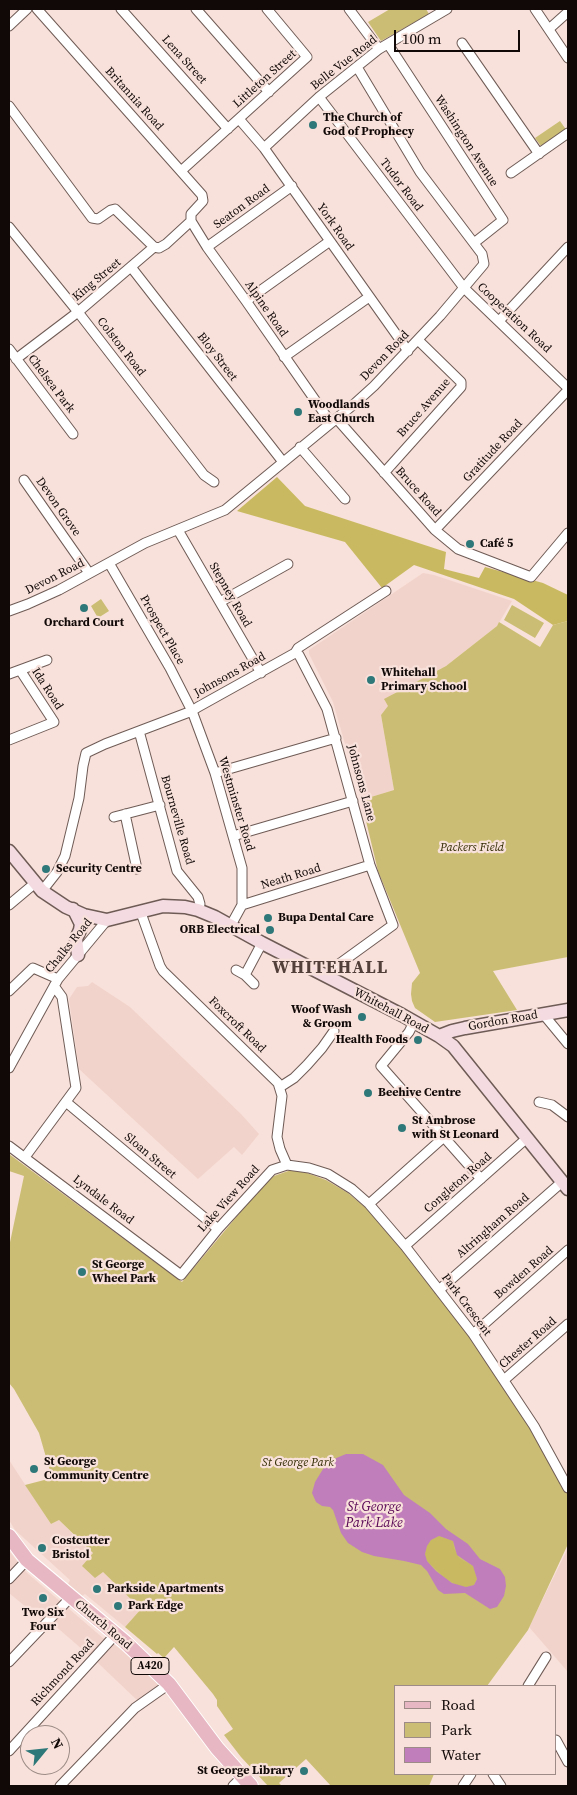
<!DOCTYPE html>
<meta charset="utf-8">
<style>
body{margin:0}
#map{position:relative;width:577px;height:1795px;overflow:hidden;background:#f8e1da;font-family:"Source Serif 4",serif}
canvas{display:block}
.frame{position:absolute;inset:0;border:10px solid #110908;pointer-events:none}
.legend{position:absolute;left:394px;top:1685px;width:162px;height:90px;box-sizing:border-box;background:#f8e1da;border:1px solid #9c8b86;margin:0;padding:6px 9px;list-style:none;font-size:15px;color:#110908}
.legend li{display:flex;align-items:center;gap:10px;height:25px}
.legend b{width:25px;border:1px solid #9c8b86}
.north{position:absolute;left:20px;top:1725px;width:50px;height:50px;box-sizing:border-box;background:#f8e1da;border:1px solid #9c8b86;border-radius:50%;rotate:62deg;font-size:14px;font-weight:700;line-height:20px;text-align:center;color:#110908}
.north::after{content:'';display:block;margin:auto;width:18px;height:22px;background:#2e7879;clip-path:polygon(50% 0,100% 100%,50% 72%,0 100%)}
.scale{position:absolute;left:394px;top:30px;width:126px;height:22px;box-sizing:border-box;border:2px solid #110908;border-top:0;padding-left:6px;font-size:15px;line-height:18px;white-space:nowrap;color:#110908;-webkit-text-stroke:4px #f8e1da;paint-order:stroke}
</style>
<div id="map">
<canvas width="577" height="1795"></canvas>
<div class="frame"></div>
<ul class="legend">
<li><b style="height:6px;background:#e7b7c4"></b>Road</li>
<li><b style="height:14px;background:#cbbe74"></b>Park</li>
<li><b style="height:14px;background:#c07fba"></b>Water</li>
</ul>
<div class="north">N</div>
<div class="scale">100 m</div>
</div>
<script>
const ctx = document.querySelector('canvas').getContext('2d');
ctx.lineJoin = 'round';
function paint(path, color) {
  ctx.fillStyle = color;
  ctx.fill(path, 'evenodd');
}
function toPath(rows) {
  const path = new Path2D();
  for (const r of rows) {
    path.moveTo(r[0], r[1]);
    for (let i = 2; i < r.length; i += 2) path.lineTo(r[i], r[i + 1]);
  }
  return path;
}
function stroke(path, color, width, dash) {
  ctx.strokeStyle = color;
  ctx.lineWidth = width;
  ctx.lineCap = dash ? 'butt' : 'round';
  ctx.setLineDash(dash || []);
  ctx.stroke(path);
}
function label(font, color, halo, rows, align = 'center') {
  ctx.font = font + ' "Source Serif 4",serif';
  ctx.lineWidth = 4.5;
  ctx.setLineDash([]);
  ctx.textBaseline = 'middle';
  ctx.strokeStyle = halo;
  ctx.fillStyle = color;
  for (const [text, x, y, turn = 0] of rows) {
    ctx.save();
    ctx.translate(x, y);
    ctx.rotate((+turn || 0) * Math.PI / 180);
    ctx.textAlign = isNaN(turn) ? turn : align;
    if (halo) ctx.strokeText(text, 0, 0);
    ctx.fillText(text, 0, 0);
    ctx.restore();
  }
}
paint(toPath([
 [423,573,434,575,512,601,497,626,446,666,393,694,389,706,381,715,394,790,361,800,333,702,309,654,309,650],
 [92,982,130,1007,241,1114,259,1134,242,1155,234,1147,198,1179,79,1069,69,999,77,987,88,986],
 [9,1460,51,1524,59,1520,93,1554,83,1566,102,1571,141,1609,125,1627,85,1594,82,1596,68,1584,70,1580,15,1530,9,1520],
 [568,1548,568,1672,529,1627],
 [9,1551,26,1572,103,1638,114,1644,151,1675,161,1686,138,1701,98,1663,53,1624,42,1620,9,1593]
]), '#f2d3cb');
paint(toPath([
 [390,9,426,9,429,14,381,41,368,22],
 [560,121,567,131,544,147,541,146,535,138],
 [101,599,109,611,98,618,91,606],
 [512,605,544,623,535,638,504,620],
 [568,621,568,957,493,971,517,1010,435,1022,415,1008,412,1001,411,994,412,983,420,973,378,871,361,800,394,790,381,715,388,706,384,699,446,666,497,626,499,622,540,647,553,625],
 [9,1154,182,1282,258,1191,274,1176,291,1170,307,1173,326,1180,348,1193,373,1214,441,1297,473,1340,538,1441,568,1495,568,1544,528,1630,487,1686,396,1686,396,1774,434,1774,429,1786,331,1786,306,1759,279,1783,282,1786,268,1786,241,1757,224,1735,233,1729,217,1706,217,1700,213,1694,174,1647,164,1658,158,1653,157,1654,125,1627,141,1609,103,1572,95,1578,82,1566,93,1553,59,1520,51,1524,25,1485,52,1478,39,1433,14,1389,9,1383,9,1247,24,1176,9,1171]
]), '#cbbe74');
paint(toPath([
 [277,477,305,506,446,552,444,569,479,578,485,567,543,583,568,595,568,621,553,625,514,599,414,565,382,588,345,542,237,511],
 [439,1536,453,1541,454,1548,459,1558,473,1566,477,1579,474,1585,466,1587,457,1585,446,1579,427,1561,425,1554,427,1546,431,1540]
]), '#c9ba61');
paint(toPath([
 [346,1454,363,1454,383,1465,404,1495,430,1513,446,1529,468,1544,480,1559,500,1569,505,1577,506,1586,504,1596,497,1607,490,1609,465,1593,444,1594,438,1590,427,1571,421,1565,404,1561,374,1556,362,1552,348,1543,341,1533,333,1510,330,1507,322,1506,316,1502,312,1493,315,1482,323,1469,334,1459],
 [439,1536,453,1541,457,1555,473,1566,477,1579,474,1585,466,1587,452,1583,436,1571,427,1561,425,1554,427,1546,431,1540]
]), '#c07fba');
const minor = toPath([
 [37,9,202,195,203,201,191,214,191,221,207,247,246,301,331,423],
 [121,9,228,129],
 [196,9,269,92],
 [349,9,379,49],
 [535,9,568,58],
 [9,26,27,9],
 [549,29,568,12],
 [462,43,539,154],
 [388,44,503,220,474,243],
 [319,97,464,288,568,388],
 [9,106,92,218,98,219,111,210,115,209,154,247],
 [239,119,264,148,408,351],
 [264,148,319,97,379,49,447,9],
 [181,171,307,57,267,9],
 [511,173,568,133],
 [9,227,78,312,204,475,214,482],
 [207,247,292,186],
 [131,267,283,462],
 [246,301,330,241],
 [499,321,568,247],
 [9,349,73,434],
 [284,357,369,297],
 [16,359,78,312,154,247,159,248,166,244,191,221],
 [337,419,435,530,458,549,531,577,568,533],
 [300,447,345,499],
 [384,473,461,387,461,382,418,340],
 [24,480,89,573],
 [178,530,261,673],
 [435,530,568,390],
 [109,563,170,668,192,711,215,773,242,868,242,905],
 [220,602,288,564],
 [9,611,28,604,59,590,145,543,225,510,353,405,374,386,440,316,484,264,482,254,420,172,357,67],
 [295,653,299,655,327,709,370,865,393,925,335,967,329,978],
 [9,674,47,660],
 [139,731,177,871,198,897,200,904,198,910],
 [9,740,54,722,20,670],
 [215,773,336,738],
 [125,814,137,869],
 [114,817,160,805],
 [233,836,353,801],
 [42,891,57,872,65,856,79,798,83,766,86,753,105,744,192,711,198,707,295,653,298,648,386,591],
 [9,905,34,884],
 [141,913,160,966,163,971,278,1083,282,1096,277,1137,280,1149,287,1165],
 [231,925,242,905,370,865],
 [236,970,245,975,254,984],
 [245,975,262,943],
 [9,991,33,968,58,979],
 [544,1015,568,1044],
 [414,1022,409,1032,381,1066,481,1179],
 [9,1068,58,979,107,920],
 [280,1087,294,1078,307,1065,322,1048,334,1031],
 [66,1102,218,1229],
 [539,1102,552,1105,568,1117],
 [9,1146,181,1275,218,1229,272,1170,287,1165,309,1168,328,1174,352,1189,369,1204,405,1246,473,1334,534,1426,568,1488],
 [25,1157,76,1088,62,997,54,986],
 [369,1204,444,1137],
 [405,1246,527,1138],
 [439,1290,562,1182],
 [473,1334,568,1250],
 [504,1380,568,1324],
 [9,1579,27,1560],
 [9,1662,70,1598],
 [528,1686,546,1657],
 [556,1740,568,1762],
 [9,1751,116,1634],
 [493,1774,501,1786],
 [60,1786,135,1708,169,1684],
 [233,1786,242,1777],
 [463,1786,471,1774]
]);
const secondary = toPath([
 [9,851,42,891,66,907,84,915,107,920,163,906,185,907,198,910,215,917,262,943,402,1015,439,1036,453,1046,568,1189],
 [73,909,76,914,81,924,80,930,76,939,78,955],
 [439,1036,452,1031,465,1028,568,1010]
]);
const primary = toPath([
 [9,1536,27,1560,125,1642,169,1684,217,1748,251,1786]
]);
stroke(minor, '#6f5b56', 11);
stroke(secondary, '#6f5b56', 15);
stroke(primary, '#fff', 16);
stroke(minor, '#fff', 9);
stroke(secondary, '#f3dbe1', 12);
stroke(primary, '#e7b7c4', 14);
for (const [x, y, r, color] of [
 [313,125,5,"#2e7879"],
 [298,412,5,"#2e7879"],
 [470,544,5,"#2e7879"],
 [84,608,5,"#2e7879"],
 [371,680,5,"#2e7879"],
 [46,869,5,"#2e7879"],
 [268,918,5,"#2e7879"],
 [270,930,5,"#2e7879"],
 [362,1017,5,"#2e7879"],
 [418,1040,5,"#2e7879"],
 [368,1093,5,"#2e7879"],
 [402,1128,5,"#2e7879"],
 [82,1272,5,"#2e7879"],
 [34,1469,5,"#2e7879"],
 [42,1548,5,"#2e7879"],
 [97,1589,5,"#2e7879"],
 [43,1598,5,"#2e7879"],
 [118,1606,5,"#2e7879"],
 [304,1771,5,"#2e7879"]
]) {
  const dot = new Path2D();
  dot.arc(x, y, r, 0, 2 * Math.PI);
  ctx.fillStyle = color;
  ctx.fill(dot);
  stroke(dot, '#f8e1da', 2);
}
for (const [x, y, w] of [
 [150,1666,38]
]) {
  const box = new Path2D();
  box.roundRect(x - w / 2, y - 8.5, w, 17, 4);
  ctx.fillStyle = '#f8e1da';
  ctx.fill(box);
  stroke(box, '#110908', 1);
}
label('bold 11px', '#110908', null, [
 ["A420",150,1666]
]);
label('12px', '#110908', '#f8e1da', [
 ["Lena Street",184,60,48],
 ["Belle Vue Road",344,63,-38],
 ["Littleton Street",265,79,-42],
 ["Britannia Road",134,99,48],
 ["Washington Avenue",466,141,57],
 ["Tudor Road",401,185,53],
 ["Seaton Road",242,207,-36],
 ["York Road",335,227,55],
 ["King Street",97,280,-40],
 ["Alpine Road",266,309,55],
 ["Cooperation Road",514,318,43],
 ["Colston Road",121,347,52],
 ["Devon Road",385,356,-46],
 ["Bloy Street",217,357,52],
 ["Chelsea Park",51,384,53],
 ["Bruce Avenue",424,408,-49],
 ["Gratitude Road",493,451,-47],
 ["Bruce Road",418,492,48],
 ["Devon Grove",58,507,55],
 ["Devon Road",55,577,-27],
 ["Stepney Road",230,595,60],
 ["Prospect Place",162,630,60],
 ["Johnsons Road",230,675,-29],
 ["Ida Road",47,689,57],
 ["Johnsons Lane",361,783,75],
 ["Westminster Road",236,804,73],
 ["Bourneville Road",177,820,74],
 ["Neath Road",291,877,-17],
 ["Chalks Road",69,946,-51],
 ["Whitehall Road",391,1011,28],
 ["Gordon Road",503,1021,-10],
 ["Foxcroft Road",237,1025,44],
 ["Sloan Street",150,1156,40],
 ["Congleton Road",458,1183,-41],
 ["Lake View Road",229,1199,-48],
 ["Lyndale Road",103,1200,37],
 ["Altringham Road",493,1226,-41],
 ["Bowden Road",524,1273,-41],
 ["Park Crescent",466,1305,53],
 ["Chester Road",528,1343,-41],
 ["Church Road",103,1625,40],
 ["Richmond Road",63,1673,-47]
]);
label('bold 12px', '#110908', '#f8e1da', [
 ["The Church of",323,118],
 ["God of Prophecy",323,132],
 ["Woodlands",308,405],
 ["East Church",308,419],
 ["Café 5",480,544],
 ["Orchard Court",84,623,"center"],
 ["Whitehall",381,673],
 ["Primary School",381,687],
 ["Security Centre",56,869],
 ["Bupa Dental Care",278,918],
 ["ORB Electrical",260,930,"right"],
 ["Woof Wash",352,1010,"right"],
 ["& Groom",352,1024,"right"],
 ["Health Foods",408,1040,"right"],
 ["Beehive Centre",378,1093],
 ["St Ambrose",412,1121],
 ["with St Leonard",412,1135],
 ["St George",92,1265],
 ["Wheel Park",92,1279],
 ["St George",44,1462],
 ["Community Centre",44,1476],
 ["Costcutter",52,1541],
 ["Bristol",52,1555],
 ["Parkside Apartments",107,1589],
 ["Park Edge",128,1606],
 ["Two Six",43,1613,"center"],
 ["Four",43,1627,"center"],
 ["St George Library",294,1771,"right"]
], 'left');
label('italic 12px', '#342d05', '#f8e1da', [
 ["Packers Field",472,848],
 ["St George Park",298,1463]
]);
label('italic 14px', '#590756', '#f8e1da', [
 ["St George",374,1507],
 ["Park Lake",374,1523]
]);
ctx.letterSpacing = '1px';
label('bold 18px', '#523f3a', '#f8e1da', [
 ["WHITEHALL",330,968]
]);
ctx.letterSpacing = '0px';
</script>
